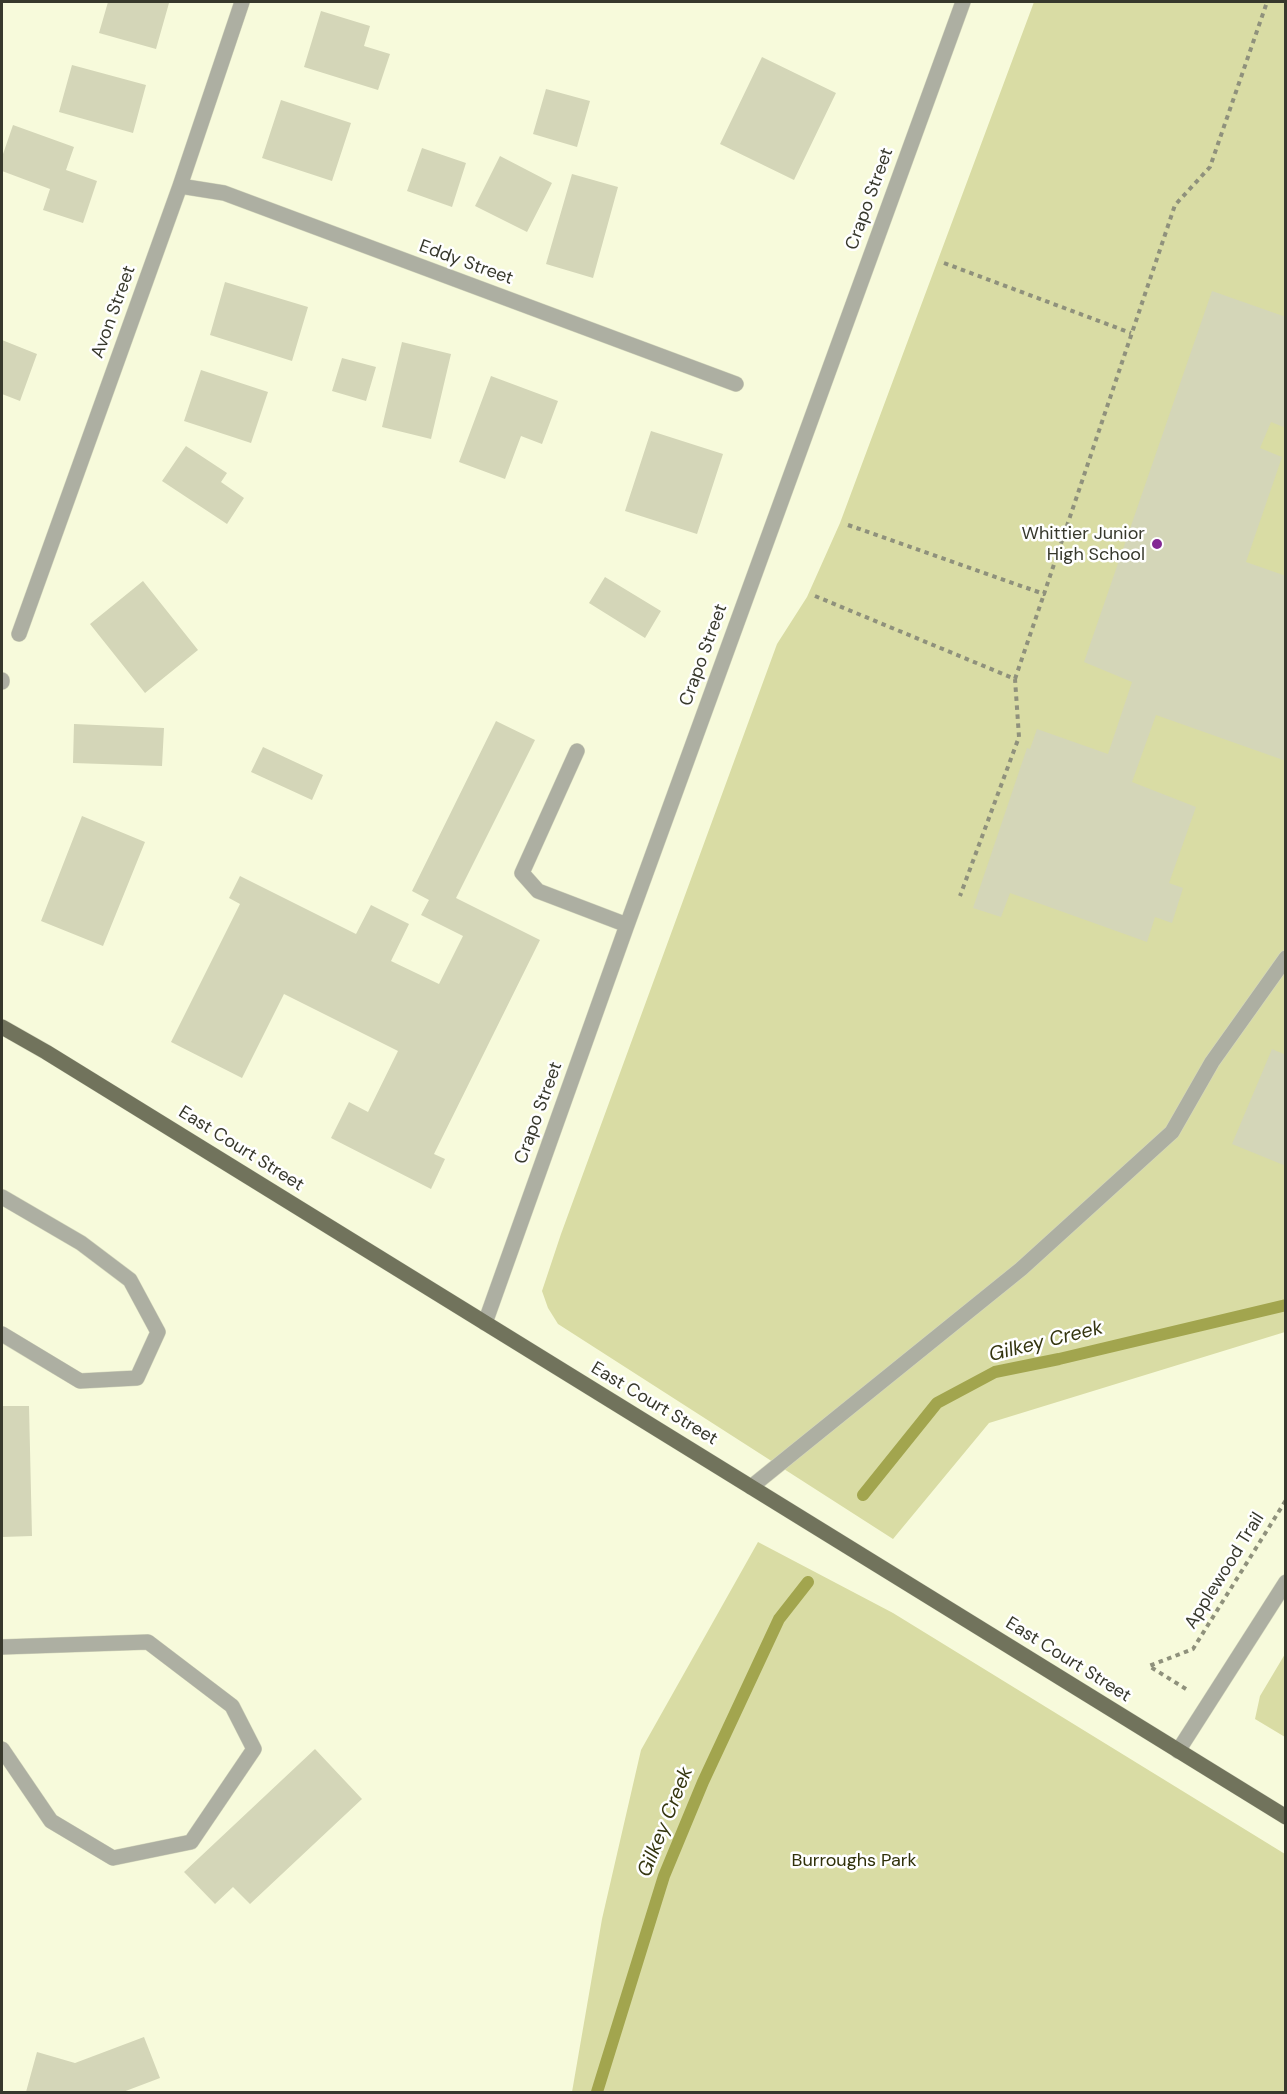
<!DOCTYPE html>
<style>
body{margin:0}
#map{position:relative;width:1287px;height:2094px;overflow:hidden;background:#f7fadb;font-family:"DM Sans",sans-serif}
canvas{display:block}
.frame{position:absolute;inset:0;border:3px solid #37382c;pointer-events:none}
</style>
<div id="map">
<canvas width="1287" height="2094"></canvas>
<div class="frame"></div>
</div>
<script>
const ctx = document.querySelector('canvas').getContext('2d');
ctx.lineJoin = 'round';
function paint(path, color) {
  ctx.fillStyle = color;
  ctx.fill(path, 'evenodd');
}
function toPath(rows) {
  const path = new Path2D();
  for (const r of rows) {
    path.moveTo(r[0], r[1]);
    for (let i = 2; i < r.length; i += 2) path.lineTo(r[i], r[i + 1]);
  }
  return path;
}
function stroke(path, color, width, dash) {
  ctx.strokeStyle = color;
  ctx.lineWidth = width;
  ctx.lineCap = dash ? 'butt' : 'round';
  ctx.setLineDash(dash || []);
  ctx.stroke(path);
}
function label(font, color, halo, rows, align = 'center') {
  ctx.font = font + ' "DM Sans",sans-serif';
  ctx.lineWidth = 5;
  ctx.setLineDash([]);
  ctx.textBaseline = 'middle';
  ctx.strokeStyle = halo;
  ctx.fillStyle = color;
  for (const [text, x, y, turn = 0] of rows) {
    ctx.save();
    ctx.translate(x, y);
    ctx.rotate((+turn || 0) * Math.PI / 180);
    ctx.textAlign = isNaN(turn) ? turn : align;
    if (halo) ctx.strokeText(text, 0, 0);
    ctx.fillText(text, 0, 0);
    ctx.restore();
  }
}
paint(toPath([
 [1034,2,1285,2,1285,1332,989,1423,893,1539,558,1324,548,1308,542,1291,561,1234,777,644,807,597,840,523],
 [758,1542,893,1613,1285,1854,1285,2092,572,2092,602,1919,641,1750],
 [1285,1654,1285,1737,1255,1719,1260,1696]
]), '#d9dca4');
stroke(toPath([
 [863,1495,937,1403,995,1372,1059,1359,1286,1305],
 [597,2092,664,1876,703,1782,779,1619,808,1582]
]), '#a2a54e', 12);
paint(toPath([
 [108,2,169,3,156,49,99,33],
 [321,11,370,26,364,46,390,54,378,90,304,67],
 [762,57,836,93,794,180,720,144],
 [72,65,146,85,133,133,59,112],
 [546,89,590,101,577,147,533,134],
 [281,100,351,123,332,181,262,158],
 [13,125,74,147,66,170,97,181,83,223,43,210,50,189,2,171,2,157],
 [422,148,466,163,452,207,407,191],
 [500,156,552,183,527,232,475,206],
 [572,174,618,187,593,278,546,264],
 [225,282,308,307,292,361,210,335],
 [1212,291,1286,317,1286,428,1271,422,1260,448,1282,457,1246,562,1286,576,1286,761,1156,715,1132,782,1196,807,1169,883,1183,888,1172,923,1155,917,1147,942,1010,893,1001,917,973,908,1027,748,1030,749,1037,729,1108,754,1132,682,1084,662],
 [2,340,37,354,20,401,2,394],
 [402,342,451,354,431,439,382,427],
 [342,358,376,367,366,401,332,391],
 [201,370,268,392,251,443,184,421],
 [491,376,558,401,542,444,521,436,505,479,459,462],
 [651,431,723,454,697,534,625,511],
 [186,446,227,473,221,482,244,498,227,524,162,481],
 [605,577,661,611,645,638,589,603],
 [143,581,198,650,145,693,90,624],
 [496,721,535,740,456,898,540,940,434,1154,445,1159,431,1189,331,1138,349,1102,368,1112,398,1051,284,994,242,1078,171,1042,240,904,229,898,240,876,356,934,371,905,409,924,391,961,439,984,463,936,421,915,429,900,412,891],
 [74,724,164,728,162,766,73,763],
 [263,747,323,775,312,800,251,772],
 [82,816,145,842,103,946,41,921],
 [1272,1049,1286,1055,1286,1166,1232,1144],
 [2,1406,29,1406,32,1536,2,1537],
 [315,1749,362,1799,250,1904,233,1887,215,1904,184,1872],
 [144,2037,160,2078,123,2092,26,2092,37,2052,75,2063]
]), '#d4d6b8');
const minor = toPath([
 [180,186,224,193,736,384],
 [19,634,180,186,242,2],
 [2,682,2,680],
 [577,751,522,873,538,891,627,925],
 [2,1197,81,1243,130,1280,158,1332,137,1378,80,1381,2,1334],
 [485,1323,627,925,963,2],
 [751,1487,1021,1269,1172,1132,1212,1062,1286,958],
 [2,1647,148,1642,232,1706,254,1749,191,1842,113,1858,51,1821,2,1749],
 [1178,1751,1286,1582]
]);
const major = toPath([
 [2,1027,46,1052,1286,1817]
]);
stroke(minor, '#d4d7bc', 16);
stroke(major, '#d4d7bc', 16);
stroke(toPath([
 [944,263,1131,333],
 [848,525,1044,594,1175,205,1210,167,1267,2],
 [815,596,1015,679,1019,737,960,896],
 [1015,679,1044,594],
 [1186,1689,1149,1666,1193,1649,1286,1500]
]), '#8f917c', 4, [4.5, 4.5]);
stroke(minor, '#adafa2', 15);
stroke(major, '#71735c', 15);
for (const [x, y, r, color] of [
 [1157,544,6,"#832894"]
]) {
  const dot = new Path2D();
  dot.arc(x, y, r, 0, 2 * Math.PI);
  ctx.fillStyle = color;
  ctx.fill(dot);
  stroke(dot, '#fff', 2);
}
label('18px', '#37382c', '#fff', [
 ["Crapo Street",870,199,-70],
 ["Eddy Street",466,263,20],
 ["Avon Street",114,312,-70],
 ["Crapo Street",704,655,-70],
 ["Crapo Street",539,1113,-70],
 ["East Court Street",241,1149,32],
 ["East Court Street",654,1404,31],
 ["Applewood Trail",1225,1571,-58],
 ["East Court Street",1068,1660,32]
]);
label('18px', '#37382c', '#fff', [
 ["Whittier Junior",1145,534],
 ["High School",1145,555]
], 'right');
label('18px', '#30310a', '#fff', [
 ["Burroughs Park",854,1861]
]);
label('italic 20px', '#34350f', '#fff', [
 ["Gilkey Creek",1046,1342,-14],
 ["Gilkey Creek",666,1822,-68]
]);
</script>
